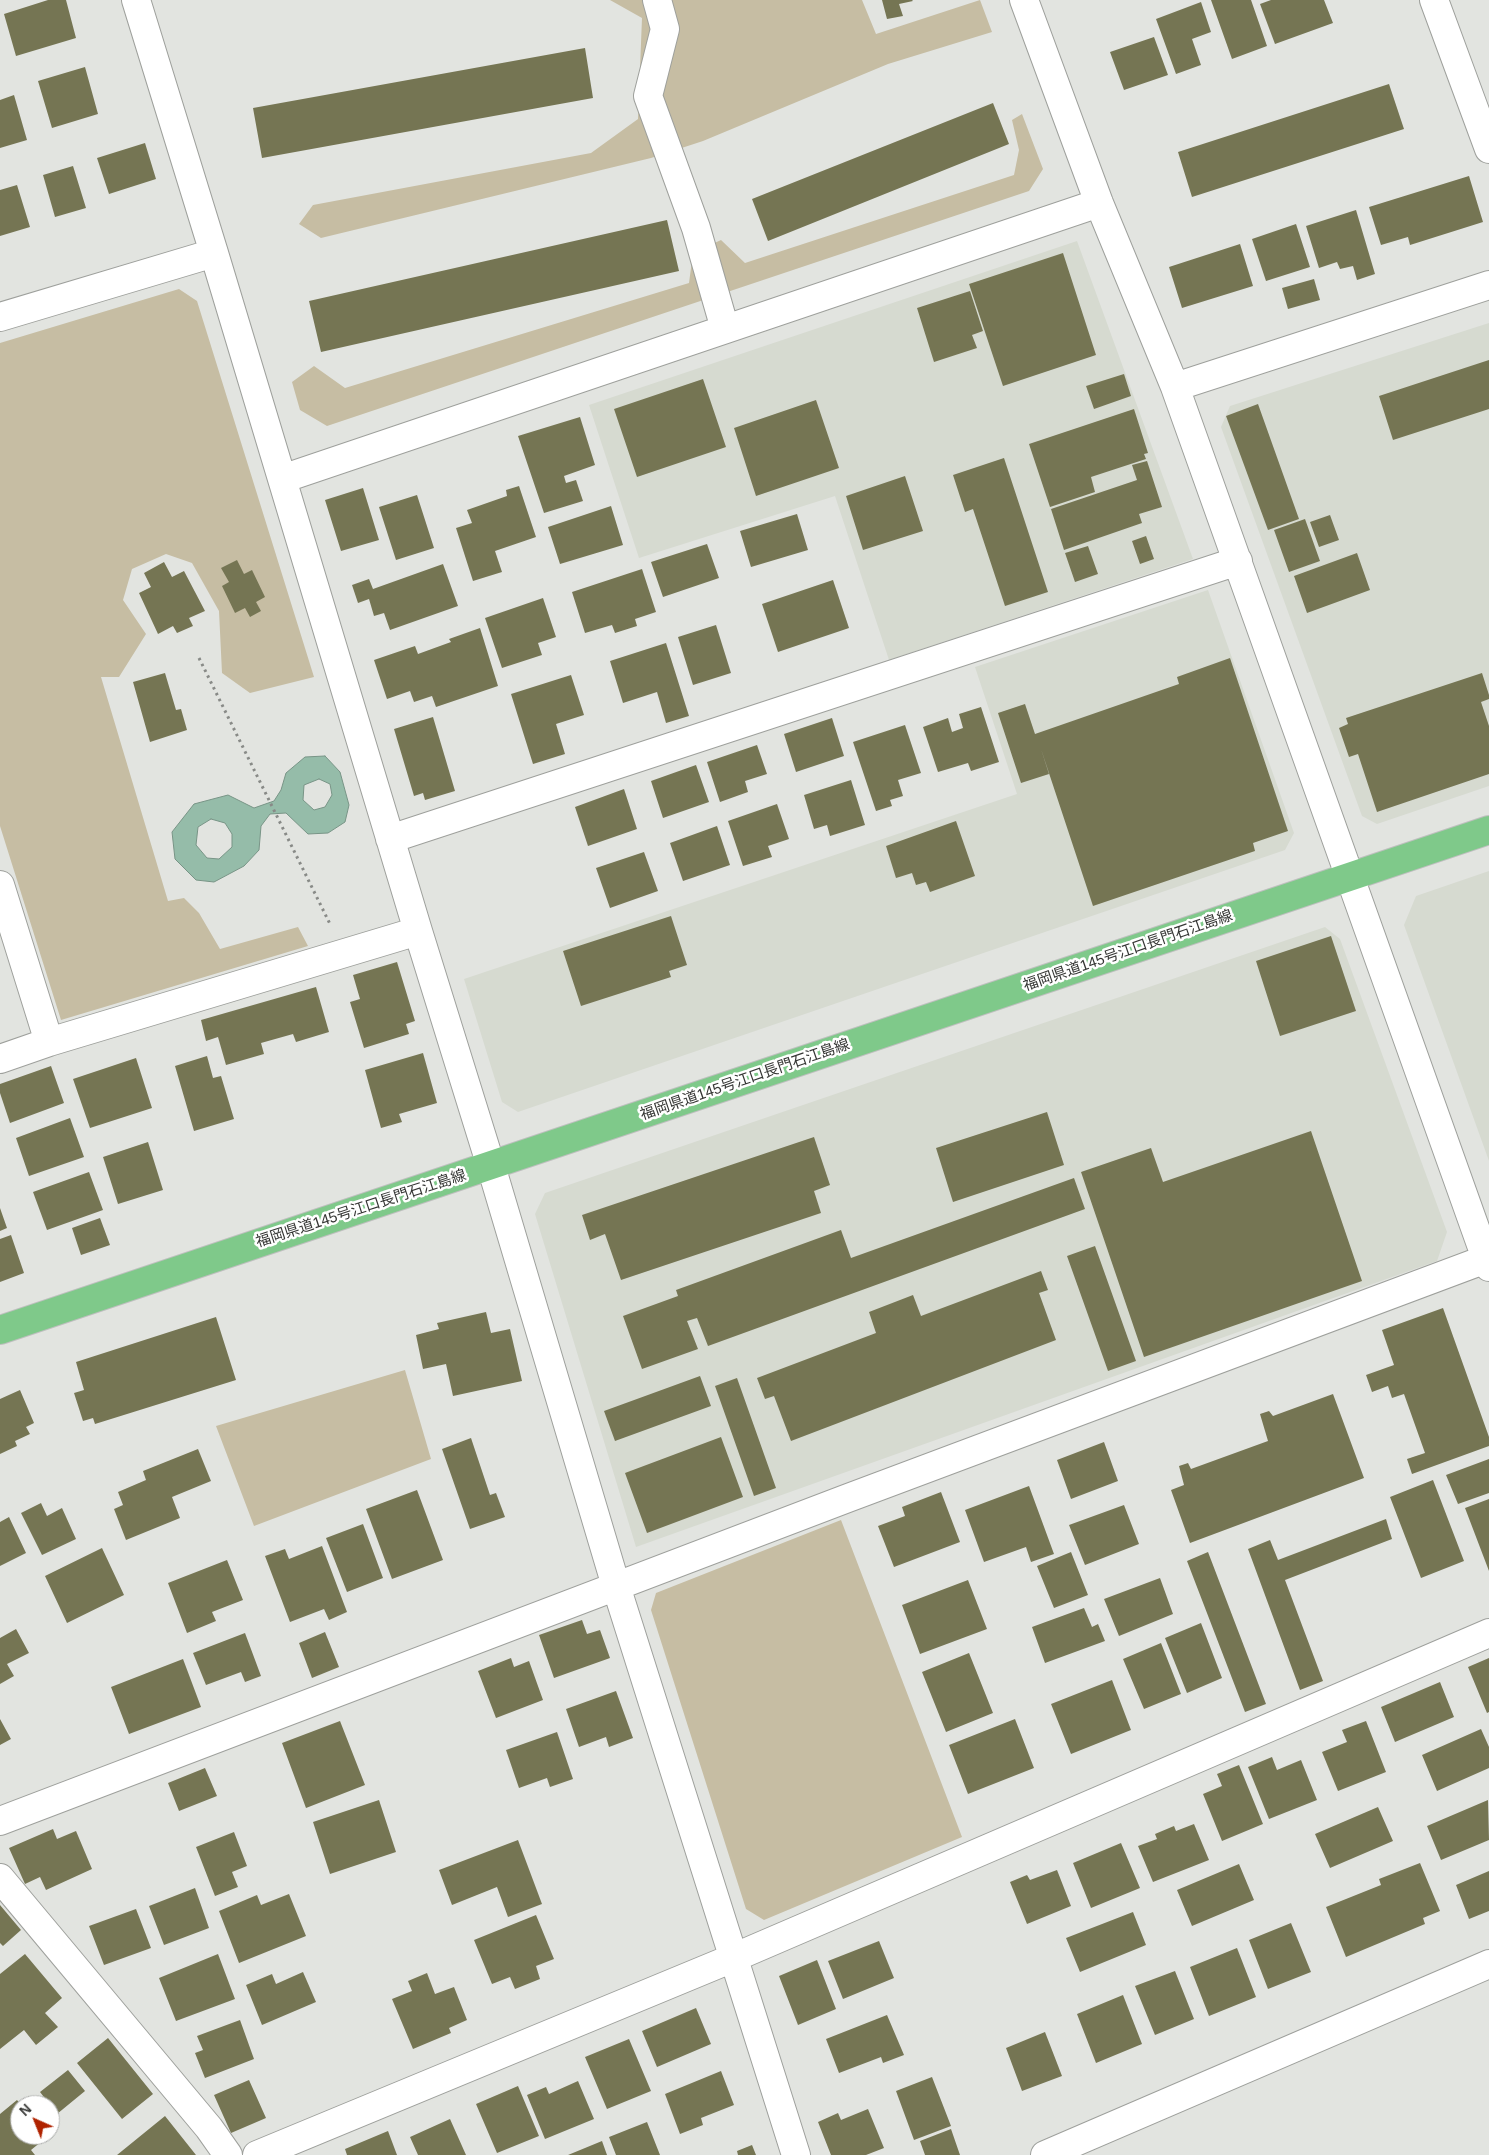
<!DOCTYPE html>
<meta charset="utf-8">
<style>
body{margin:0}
#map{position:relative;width:1489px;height:2155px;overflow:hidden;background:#e2e4e0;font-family:Arial,sans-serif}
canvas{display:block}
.north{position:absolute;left:10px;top:2095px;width:50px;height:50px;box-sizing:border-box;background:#fff;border:1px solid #aeafae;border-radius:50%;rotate:316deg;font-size:14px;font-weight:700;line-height:20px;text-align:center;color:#353634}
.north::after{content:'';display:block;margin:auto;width:18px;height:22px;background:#b02300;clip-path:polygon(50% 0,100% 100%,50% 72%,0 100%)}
</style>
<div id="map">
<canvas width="1489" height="2155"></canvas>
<div class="north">N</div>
</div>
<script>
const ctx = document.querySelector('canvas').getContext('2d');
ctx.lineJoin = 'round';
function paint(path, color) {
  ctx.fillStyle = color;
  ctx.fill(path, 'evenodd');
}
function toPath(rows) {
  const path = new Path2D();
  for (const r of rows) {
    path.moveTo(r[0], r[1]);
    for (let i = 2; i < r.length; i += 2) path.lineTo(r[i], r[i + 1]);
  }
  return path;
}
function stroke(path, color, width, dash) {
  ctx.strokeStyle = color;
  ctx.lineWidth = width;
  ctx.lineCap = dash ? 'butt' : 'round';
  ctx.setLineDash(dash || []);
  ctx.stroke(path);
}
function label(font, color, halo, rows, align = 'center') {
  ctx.font = font + ' Arial,"Noto Sans JP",sans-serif';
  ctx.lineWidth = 5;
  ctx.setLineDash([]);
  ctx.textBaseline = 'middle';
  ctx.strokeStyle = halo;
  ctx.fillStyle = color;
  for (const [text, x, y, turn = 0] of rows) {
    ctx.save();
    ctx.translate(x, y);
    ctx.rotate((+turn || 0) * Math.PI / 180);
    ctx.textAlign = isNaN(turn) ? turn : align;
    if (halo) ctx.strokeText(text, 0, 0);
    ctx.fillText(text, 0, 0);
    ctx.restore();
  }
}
paint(toPath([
 [1077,241,1193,559,889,660,835,496,639,558,589,405],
 [1489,323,1489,786,1377,824,1362,816,1221,427,1230,406],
 [1208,590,1294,833,1285,850,518,1112,502,1102,464,979,1017,794,975,667],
 [1489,871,1489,1161,1404,925,1416,896],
 [1325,927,1340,939,1447,1232,1437,1261,636,1547,535,1214,545,1193]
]), '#d6dad0');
paint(toPath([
 [610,0,862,0,876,34,980,0,992,32,888,64,703,141,651,158,321,238,299,224,313,205,591,153,638,119,642,18],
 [1022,114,1043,169,1029,191,327,426,300,410,292,382,314,366,345,388,689,283,693,253,721,240,745,263,1014,175,1019,150,1012,120],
 [179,289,197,301,314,677,250,693,222,673,219,611,192,563,166,554,132,569,123,600,146,634,119,677,101,677,168,901,184,898,199,913,220,949,298,927,308,946,61,1020,0,826,0,343],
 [405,1370,431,1459,254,1526,216,1426],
 [841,1520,962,1837,764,1920,746,1909,651,1610,656,1593]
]), '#c6bda3');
const water = toPath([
 [325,756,340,772,349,805,345,822,328,833,308,834,286,813,270,814,261,826,259,850,244,866,214,882,196,880,175,859,172,832,194,804,228,795,254,808,274,801,281,790,286,773,305,757,325,756],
 [319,779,330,784,332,795,325,807,314,810,303,800,304,785,319,779],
 [211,819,225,823,232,834,232,847,219,859,207,858,196,845,198,827,211,819]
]);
paint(water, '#95bca9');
stroke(water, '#789486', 1);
paint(toPath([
 [48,0,66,0,76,38,16,56,4,14],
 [882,0,912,0,913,1,899,4,903,16,887,19],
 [1211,0,1251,0,1267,46,1232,59],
 [1271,0,1324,0,1333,23,1275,44,1260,4],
 [1201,2,1211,32,1192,39,1201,65,1176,74,1156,19],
 [1154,37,1168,75,1124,90,1110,52],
 [585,48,593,98,262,158,253,108],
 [85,67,98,114,52,128,38,81],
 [1389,84,1404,129,1192,197,1178,152],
 [14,95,27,140,0,148,0,100],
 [993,103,1009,144,768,241,752,199],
 [145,143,156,179,109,194,97,158],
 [73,166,86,208,55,217,43,175],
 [1469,176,1483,222,1410,245,1408,237,1381,245,1369,207],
 [17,185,30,227,0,236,0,190],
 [1356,210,1375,274,1357,280,1353,266,1340,269,1337,262,1319,268,1306,226],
 [667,220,679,271,321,352,309,301],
 [1296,224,1310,267,1266,281,1252,239],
 [1240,244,1253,286,1182,308,1169,267],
 [1063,253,1096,355,1003,386,969,284],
 [1314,279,1320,300,1288,309,1282,288],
 [970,291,983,331,972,335,977,348,934,362,917,308],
 [1489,360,1489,409,1393,440,1379,396],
 [1124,374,1131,396,1094,409,1086,386],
 [703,379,726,447,637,477,614,409],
 [816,400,839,468,756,496,734,428],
 [1258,404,1299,519,1268,530,1226,416],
 [1134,409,1148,453,1144,454,1146,459,1091,477,1095,492,1050,507,1029,444],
 [580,417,595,465,564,476,566,483,576,480,583,501,544,513,518,436],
 [1004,458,1048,592,1005,606,973,509,965,512,953,475],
 [1147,461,1162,507,1139,514,1142,523,1064,550,1051,509,1137,480,1132,465],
 [905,476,923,531,863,550,846,496],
 [519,486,536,537,495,551,502,572,473,581,456,528,472,523,467,510,507,496,506,490],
 [363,488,379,540,341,551,325,500],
 [417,495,434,548,396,560,379,507],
 [611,506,623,545,560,564,548,527],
 [797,514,808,550,751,567,740,531],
 [1330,515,1339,540,1319,547,1310,522],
 [1305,519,1320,561,1289,572,1274,530],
 [1146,536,1154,559,1140,564,1132,541],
 [707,544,719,578,663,597,651,562],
 [1088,546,1098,574,1075,582,1065,553],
 [1357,553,1370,590,1307,613,1294,576],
 [237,560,244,574,252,570,265,597,256,602,261,611,250,617,245,608,235,613,222,586,229,582,221,568],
 [164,562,172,577,184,571,205,611,189,618,193,626,177,633,173,626,158,634,139,593,151,587,144,573],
 [443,564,458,606,390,630,384,613,374,616,369,599,358,603,352,585,369,579,373,589],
 [642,569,656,612,635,619,637,626,615,633,612,625,585,633,572,592],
 [833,580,849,628,778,652,762,604],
 [543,598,556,637,538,643,542,655,502,668,485,618],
 [716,625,731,673,693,685,678,637],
 [480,628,498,686,436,707,432,696,414,702,410,691,387,699,374,660,415,646,418,654,451,642,449,639],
 [666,643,689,716,666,723,657,692,623,703,610,661],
 [1230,658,1288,831,1253,843,1255,851,1093,906,1041,749,1049,774,1021,783,998,713,1025,704,1035,734,1179,684,1177,677],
 [165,673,176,710,181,709,187,730,150,742,133,682],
 [1482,673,1489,695,1489,699,1481,702,1489,726,1489,774,1377,812,1358,754,1349,757,1339,728,1348,724,1346,718],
 [571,675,584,715,556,724,565,754,533,764,511,694],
 [981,707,999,762,971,771,968,763,938,772,923,727,948,718,952,732,963,728,959,714],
 [433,717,455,791,425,800,423,793,414,796,394,729],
 [832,718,844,756,796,772,784,734],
 [905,725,921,773,898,780,903,796,890,800,892,806,876,811,853,742],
 [757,745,767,774,745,781,748,792,720,802,707,762],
 [696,765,709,802,663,818,651,781],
 [851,780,865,825,830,836,827,825,814,829,804,795],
 [624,789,637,829,588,846,575,807],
 [777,804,789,839,768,846,772,857,743,866,728,821],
 [956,821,975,876,930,892,926,882,916,885,912,873,896,878,886,846],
 [717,826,730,865,683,881,670,843],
 [644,852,658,891,610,908,596,868],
 [671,916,687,965,669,971,671,977,581,1006,563,951],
 [1331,936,1356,1011,1280,1036,1256,961],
 [397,962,415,1021,406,1024,409,1034,364,1048,350,1002,360,999,353,975],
 [316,987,329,1032,296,1042,293,1034,261,1043,264,1054,226,1065,218,1037,206,1041,201,1020],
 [423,1053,437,1103,399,1114,402,1122,381,1128,365,1070],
 [207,1056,213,1078,221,1076,234,1119,194,1131,175,1066],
 [136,1058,152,1108,90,1128,73,1079],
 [51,1066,64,1103,10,1123,0,1093,0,1084],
 [1047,1112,1064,1165,953,1202,936,1148],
 [70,1118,84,1157,29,1176,16,1138],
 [1311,1131,1362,1281,1144,1357,1081,1172,1151,1148,1163,1182],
 [814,1137,830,1185,814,1191,821,1213,621,1280,605,1234,590,1240,582,1215],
 [148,1142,163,1190,118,1204,103,1157],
 [89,1172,103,1210,47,1230,33,1192],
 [1074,1178,1085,1209,708,1346,697,1318,687,1321,698,1349,642,1369,623,1316,678,1296,676,1290,841,1230,851,1258],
 [0,1208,7,1228,0,1231],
 [100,1218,110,1245,81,1255,72,1228],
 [11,1235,24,1273,0,1282,0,1239],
 [1095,1246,1136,1361,1108,1371,1067,1256],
 [1041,1271,1048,1290,1039,1293,1056,1340,791,1441,774,1396,765,1399,757,1378,876,1333,869,1312,913,1295,921,1316],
 [1443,1308,1489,1437,1489,1446,1412,1474,1407,1459,1425,1453,1404,1394,1392,1398,1388,1386,1372,1392,1366,1375,1394,1365,1382,1330],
 [486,1312,491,1333,510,1329,522,1381,453,1396,446,1364,423,1369,416,1335,439,1329,437,1323],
 [216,1317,236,1380,95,1424,93,1418,83,1421,74,1393,84,1390,76,1362],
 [700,1376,711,1406,615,1441,604,1411],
 [737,1378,776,1488,754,1496,715,1386],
 [20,1390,34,1423,26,1427,30,1434,15,1441,17,1446,0,1454,0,1399],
 [1333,1394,1364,1478,1190,1543,1171,1490,1184,1485,1179,1466,1188,1463,1191,1469,1268,1441,1260,1414,1269,1411,1273,1416],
 [721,1437,743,1497,647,1533,625,1473],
 [471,1438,490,1495,496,1493,505,1517,470,1529,442,1449],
 [1104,1442,1118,1481,1071,1499,1057,1460],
 [198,1449,211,1481,172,1497,180,1518,126,1540,114,1509,123,1505,118,1492,146,1480,143,1471],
 [1489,1459,1489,1493,1458,1504,1446,1475],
 [1433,1480,1464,1561,1421,1578,1390,1497],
 [1029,1486,1054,1554,1031,1562,1026,1547,984,1562,965,1510],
 [417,1490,443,1560,392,1579,366,1509],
 [941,1492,960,1542,894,1567,878,1526,905,1516,902,1507],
 [1489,1499,1489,1571,1465,1508],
 [41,1503,47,1516,62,1508,76,1539,42,1555,21,1513],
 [1124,1505,1139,1544,1085,1565,1069,1525],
 [9,1517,26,1553,0,1566,0,1522],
 [1386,1519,1392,1539,1285,1580,1323,1681,1300,1690,1248,1549,1270,1540,1278,1560],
 [363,1524,383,1578,347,1592,326,1538],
 [322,1546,347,1612,329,1620,324,1609,290,1622,265,1556,285,1549,289,1559],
 [102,1548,124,1595,67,1623,45,1576],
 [1071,1552,1088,1595,1054,1608,1037,1566],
 [1208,1552,1266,1704,1245,1712,1187,1561],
 [227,1560,243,1600,212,1612,216,1621,187,1633,168,1583],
 [1160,1578,1173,1614,1119,1636,1104,1599],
 [968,1580,987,1629,920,1654,902,1605],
 [1084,1608,1092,1627,1098,1624,1105,1641,1045,1663,1032,1627],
 [582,1620,587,1634,600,1630,610,1658,554,1678,539,1635],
 [1201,1623,1222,1678,1187,1693,1165,1638],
 [16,1629,29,1653,7,1664,14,1676,0,1684,0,1638],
 [325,1632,339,1667,312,1678,299,1643],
 [245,1633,261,1676,245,1682,241,1672,206,1685,193,1653],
 [1161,1643,1181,1694,1144,1709,1123,1659],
 [969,1653,993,1713,946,1732,922,1672],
 [511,1658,514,1667,529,1661,543,1700,496,1718,478,1671],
 [1489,1658,1489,1712,1487,1713,1468,1667],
 [183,1659,201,1707,129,1734,111,1687],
 [1112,1680,1131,1730,1071,1754,1051,1704],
 [1440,1682,1454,1717,1395,1742,1381,1707],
 [616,1691,633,1738,609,1747,606,1737,579,1747,566,1709],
 [0,1719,11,1739,0,1745],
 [1015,1719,1034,1768,968,1794,949,1745],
 [340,1721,365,1785,306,1808,282,1743],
 [1366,1721,1386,1772,1338,1791,1322,1752,1347,1742,1342,1730],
 [1481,1729,1489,1747,1489,1768,1437,1791,1422,1755],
 [557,1732,573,1779,550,1787,547,1778,519,1788,506,1750],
 [1272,1757,1277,1770,1301,1760,1317,1800,1269,1819,1248,1767],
 [1239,1765,1263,1824,1222,1841,1203,1794,1222,1786,1217,1774],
 [205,1768,217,1796,179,1811,168,1783],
 [379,1800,396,1852,330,1874,313,1822],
 [1488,1800,1489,1840,1441,1860,1427,1826],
 [1378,1807,1393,1841,1330,1868,1315,1834],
 [1194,1824,1209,1860,1153,1882,1138,1846,1157,1839,1155,1834,1174,1826,1176,1831],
 [53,1829,57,1839,76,1831,92,1869,46,1890,40,1877,25,1884,9,1848],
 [234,1832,247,1866,232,1872,238,1887,215,1896,196,1847],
 [518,1840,542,1904,508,1917,497,1887,452,1905,439,1870],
 [1121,1843,1140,1888,1091,1908,1073,1863],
 [1420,1863,1440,1911,1423,1918,1425,1924,1346,1957,1326,1907,1381,1885,1379,1879],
 [1239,1864,1254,1900,1192,1926,1177,1890],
 [1057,1870,1071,1906,1027,1924,1010,1882,1027,1875,1030,1880],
 [1489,1871,1489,1911,1469,1919,1456,1885],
 [195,1888,209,1928,164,1945,149,1906],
 [289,1894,306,1936,239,1963,219,1911,257,1895,261,1905],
 [0,1905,21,1930,3,1946,0,1943],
 [136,1909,151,1948,104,1965,89,1926],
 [1133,1912,1146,1945,1080,1972,1066,1938],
 [536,1915,554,1959,536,1966,540,1979,515,1989,510,1977,492,1984,474,1940],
 [1291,1923,1311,1972,1268,1989,1249,1940],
 [879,1941,894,1978,843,1999,828,1961],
 [1237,1948,1256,1997,1209,2016,1190,1967],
 [25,1954,62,1998,45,2013,58,2027,36,2045,24,2030,0,2049,0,1974],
 [218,1954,235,1999,176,2021,159,1978],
 [817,1960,836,2009,798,2025,779,1976],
 [1175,1971,1194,2019,1155,2035,1135,1986],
 [303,1972,316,2002,262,2025,246,1985,272,1974,276,1984],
 [427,1973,435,1994,454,1987,467,2020,449,2028,451,2033,413,2049,392,1999,412,1991,408,1981],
 [1123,1995,1142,2044,1096,2063,1077,2014],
 [696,2008,711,2044,657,2067,642,2031],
 [887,2015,904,2055,883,2063,881,2057,839,2073,826,2039],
 [240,2020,254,2059,205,2078,195,2053,203,2050,197,2036],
 [1045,2032,1062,2076,1022,2091,1006,2048],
 [108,2038,153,2094,122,2119,77,2063],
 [629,2039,651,2091,607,2109,585,2057],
 [68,2070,85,2091,57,2114,40,2092],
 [721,2071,734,2105,701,2118,703,2125,680,2134,665,2094],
 [932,2077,951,2126,914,2140,896,2091],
 [249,2080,266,2118,231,2133,214,2095],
 [578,2081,594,2119,545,2139,527,2095,546,2087,549,2094],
 [518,2086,539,2136,497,2153,476,2104],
 [17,2100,21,2105,20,2135,45,2135,47,2137,31,2150,35,2155,0,2155,0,2114],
 [868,2109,884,2148,866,2155,831,2155,818,2122,838,2113,841,2120],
 [165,2116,196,2155,117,2155],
 [450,2119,466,2155,418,2155,410,2137],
 [647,2122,660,2155,616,2155,609,2137],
 [951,2129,960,2155,925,2155,920,2141],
 [388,2131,397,2155,347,2155,345,2149],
 [602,2141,607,2155,568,2155],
 [752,2145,756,2155,738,2155,737,2151]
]), '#757553');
const minor = toPath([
 [136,0,214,253,418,931,491,1166,616,1586,796,2155],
 [657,0,665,29,648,96,696,228,725,329],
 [1024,0,1099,203,1175,387,1489,1267],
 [1434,0,1489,149],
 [0,317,214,253],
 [1175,387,1489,285],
 [282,479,1099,203],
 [390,839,1238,561],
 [0,885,49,1042],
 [0,1059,49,1042,418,931],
 [0,1821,848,1498,1486,1259],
 [0,1878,209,2128,228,2155],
 [257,2155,733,1958,1489,1633],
 [1045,2155,1489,1964]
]);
const major = toPath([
 [0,1330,1489,830]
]);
stroke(minor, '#9ea09c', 30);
stroke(major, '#bebfbe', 30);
stroke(toPath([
 [199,658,330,924]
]), '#888a87', 3, [2.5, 4]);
stroke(minor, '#fff', 28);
stroke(major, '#7fc98a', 28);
label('15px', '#353634', '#fff', [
 ["福岡県道145号江口長門石江島線",1128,951,-19],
 ["福岡県道145号江口長門石江島線",745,1080,-19],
 ["福岡県道145号江口長門石江島線",361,1209,-18]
]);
</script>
